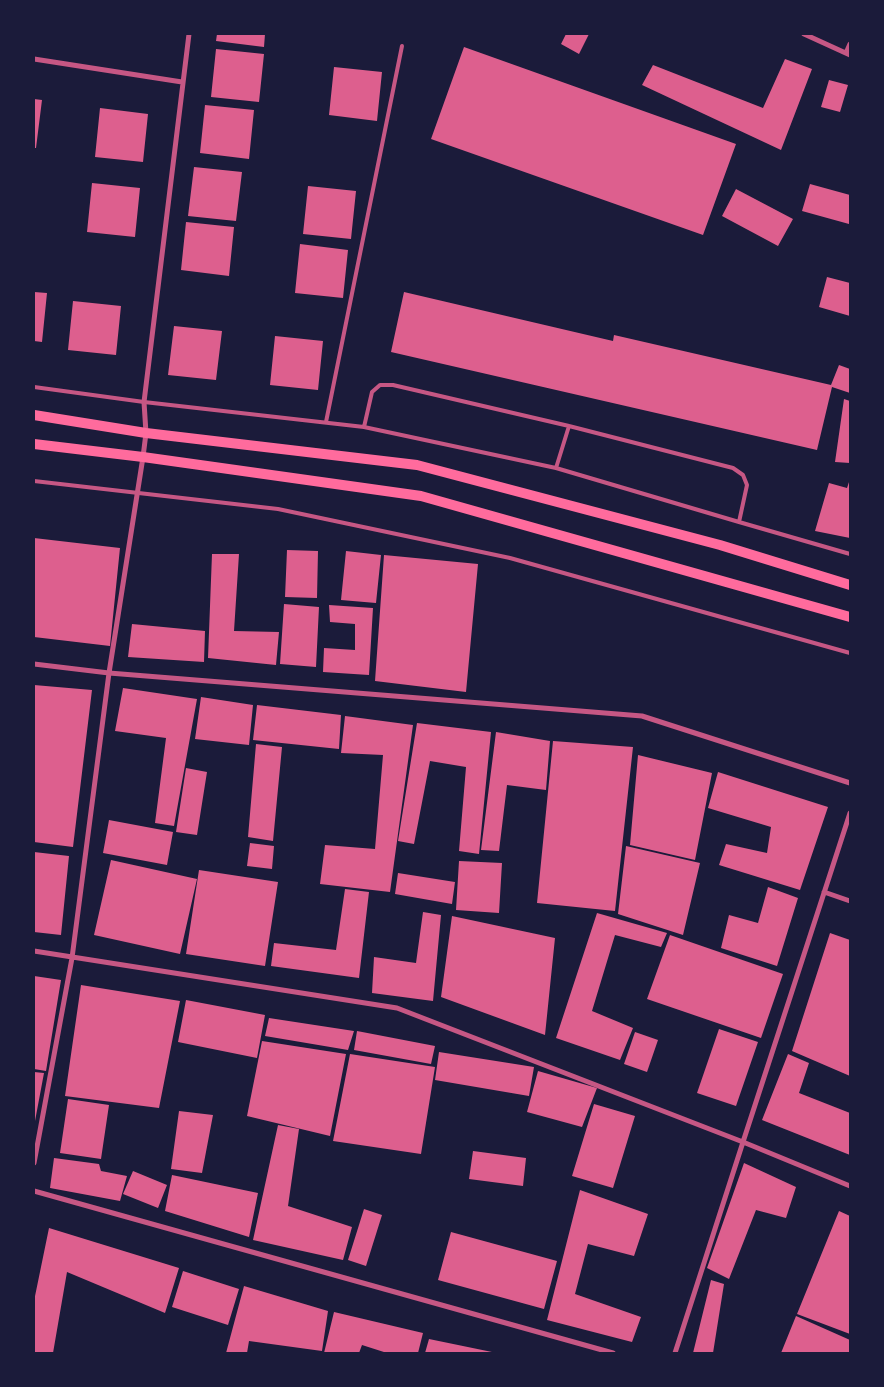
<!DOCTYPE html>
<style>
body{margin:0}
#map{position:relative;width:884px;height:1387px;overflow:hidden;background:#1b1b3a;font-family:"Noto Sans",sans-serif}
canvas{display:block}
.frame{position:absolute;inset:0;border:35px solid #1b1b3a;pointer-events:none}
</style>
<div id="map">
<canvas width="884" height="1387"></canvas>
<div class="frame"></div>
</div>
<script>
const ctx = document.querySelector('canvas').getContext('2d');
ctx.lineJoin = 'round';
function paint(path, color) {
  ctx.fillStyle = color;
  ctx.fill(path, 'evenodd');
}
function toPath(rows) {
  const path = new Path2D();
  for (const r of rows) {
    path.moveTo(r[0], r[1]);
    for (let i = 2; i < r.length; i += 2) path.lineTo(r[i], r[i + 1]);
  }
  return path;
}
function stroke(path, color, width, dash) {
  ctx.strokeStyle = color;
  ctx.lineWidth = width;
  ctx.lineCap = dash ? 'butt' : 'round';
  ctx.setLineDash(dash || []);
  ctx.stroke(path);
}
paint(toPath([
 [217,34,265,34,264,47,216,41],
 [566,34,589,34,579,54,561,44],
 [464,47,736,144,703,235,431,139],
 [216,49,264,54,259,102,211,97],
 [785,59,812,69,781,150,642,85,653,65,763,108],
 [334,67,382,72,377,121,329,115],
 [829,80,848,85,840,112,821,107],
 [34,99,42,100,36,148,34,148],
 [205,105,254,110,249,159,200,153],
 [100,108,148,114,143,162,95,157],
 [194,167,242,172,236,221,188,216],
 [92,183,140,188,135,237,87,232],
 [810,184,850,195,850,219,849,224,802,211],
 [308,186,356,191,351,239,303,234],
 [736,189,793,219,778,246,722,216],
 [186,222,234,227,229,276,181,270],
 [300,244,348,250,343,298,295,293],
 [827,277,850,283,850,316,819,307],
 [34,292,47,293,42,342,34,341],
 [404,292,613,341,614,335,831,385,839,365,850,369,850,393,832,387,817,450,391,352],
 [73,301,121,306,116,355,68,350],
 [174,326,222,331,216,380,168,375],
 [275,336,323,341,318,390,270,385],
 [844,399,850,401,850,463,835,462],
 [850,479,850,538,815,531,829,483,847,488],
 [34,538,120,548,110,646,34,637],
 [287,550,318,551,317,598,285,597],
 [346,551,381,555,376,603,341,600],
 [212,554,239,554,234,631,279,632,276,665,208,658],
 [384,555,478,564,466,692,375,681],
 [284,604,319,607,316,667,280,664],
 [329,605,373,608,369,675,323,672,324,648,355,650,355,624,330,622],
 [132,624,205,631,204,662,128,657],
 [34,685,92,690,73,847,34,842],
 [123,688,197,699,174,826,155,823,166,738,115,731],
 [201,697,253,705,249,745,195,739],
 [257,705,341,715,339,749,253,740],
 [345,716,413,725,390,892,320,884,325,845,375,849,383,755,341,753],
 [417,723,491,732,479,854,459,851,466,767,430,761,414,844,398,841],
 [496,732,550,741,546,790,507,785,499,851,481,850],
 [553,741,633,747,615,911,537,903],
 [256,744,282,747,273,841,248,837],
 [638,755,712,773,695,860,630,845],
 [186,768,207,772,197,835,176,832],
 [718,772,828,807,800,890,719,865,726,844,767,853,771,827,708,808],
 [109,820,173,832,167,865,103,853],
 [250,843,274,846,272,869,247,866],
 [626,846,700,863,683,935,618,914],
 [34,852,69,856,61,935,34,932],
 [111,860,197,879,180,954,94,935],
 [459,861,502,863,499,913,456,910],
 [199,870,278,882,265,966,186,954],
 [398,873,455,882,452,904,395,894],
 [768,887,798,898,777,966,721,948,729,915,758,923],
 [345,889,369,892,359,978,271,966,274,943,336,950],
 [423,912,441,915,433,1001,372,993,374,957,416,963],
 [597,913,667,933,661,947,615,935,592,1011,633,1028,620,1060,556,1038],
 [452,916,555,938,545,1035,441,997],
 [830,933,850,940,850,1076,792,1051],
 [670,935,783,974,761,1038,647,999],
 [34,976,61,980,46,1071,34,1069],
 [81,985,180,1001,159,1108,65,1096],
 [186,1000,265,1015,257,1058,178,1042],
 [269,1018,354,1031,348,1050,265,1036],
 [719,1029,758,1042,736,1106,697,1093],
 [357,1031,435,1046,431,1064,354,1050],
 [635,1032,658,1040,647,1072,624,1064],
 [262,1041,346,1054,330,1136,247,1116],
 [439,1052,534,1067,529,1096,435,1080],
 [350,1054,435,1067,421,1154,333,1141],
 [788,1054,809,1063,799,1093,850,1113,850,1155,762,1120],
 [538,1071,597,1088,582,1127,527,1112],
 [34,1072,44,1073,35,1121,34,1121],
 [68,1099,109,1105,101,1159,60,1153],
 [594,1104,635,1116,613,1188,572,1176],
 [179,1111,213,1115,202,1173,171,1169],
 [278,1125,299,1129,288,1206,352,1227,343,1260,253,1240],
 [473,1151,526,1158,523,1186,469,1179],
 [54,1158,99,1164,101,1171,127,1176,120,1201,50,1188],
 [744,1163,796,1187,786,1218,756,1210,729,1279,707,1268],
 [133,1171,167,1185,158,1208,123,1194],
 [172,1175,258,1193,249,1237,165,1211],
 [580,1190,648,1214,634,1256,588,1244,575,1294,641,1317,632,1342,547,1320],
 [364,1209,382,1215,366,1266,348,1260],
 [839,1211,850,1216,850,1334,797,1314],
 [49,1228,179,1268,165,1313,67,1272,53,1353,34,1353,34,1301],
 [451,1232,557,1261,544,1309,438,1280],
 [183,1271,239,1289,228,1325,172,1307],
 [711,1280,724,1284,713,1353,693,1353],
 [244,1286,328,1311,322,1351,249,1341,247,1353,226,1353],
 [334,1312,423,1333,418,1353,387,1353,362,1345,359,1353,324,1353],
 [796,1316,850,1340,850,1353,781,1353],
 [429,1339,492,1352,492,1353,425,1353]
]), '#dd5f8e');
stroke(toPath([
 [34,387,144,402,364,427,556,468,739,522,850,554],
 [326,422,402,46],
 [364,427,372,392,380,385,393,385,569,426,733,468,743,475,747,485,739,522],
 [556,468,569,426],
 [34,481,278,509,510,558,850,653]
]), '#c65784', 4);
stroke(toPath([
 [804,34,850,55],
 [846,53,850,44],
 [34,59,182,82],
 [34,664,109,673,642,716,850,783],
 [824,892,850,901],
 [34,951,397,1008,743,1142,850,1186],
 [34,1163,72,958,109,673,143,457,146,433,144,402,189,34],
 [34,1191,613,1353],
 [675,1353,743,1142,850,813]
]), '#c65784', 5);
stroke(toPath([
 [34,415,146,433,417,465,720,545,850,585],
 [34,444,143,457,421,496,850,617]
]), '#ff6b9d', 10);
</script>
